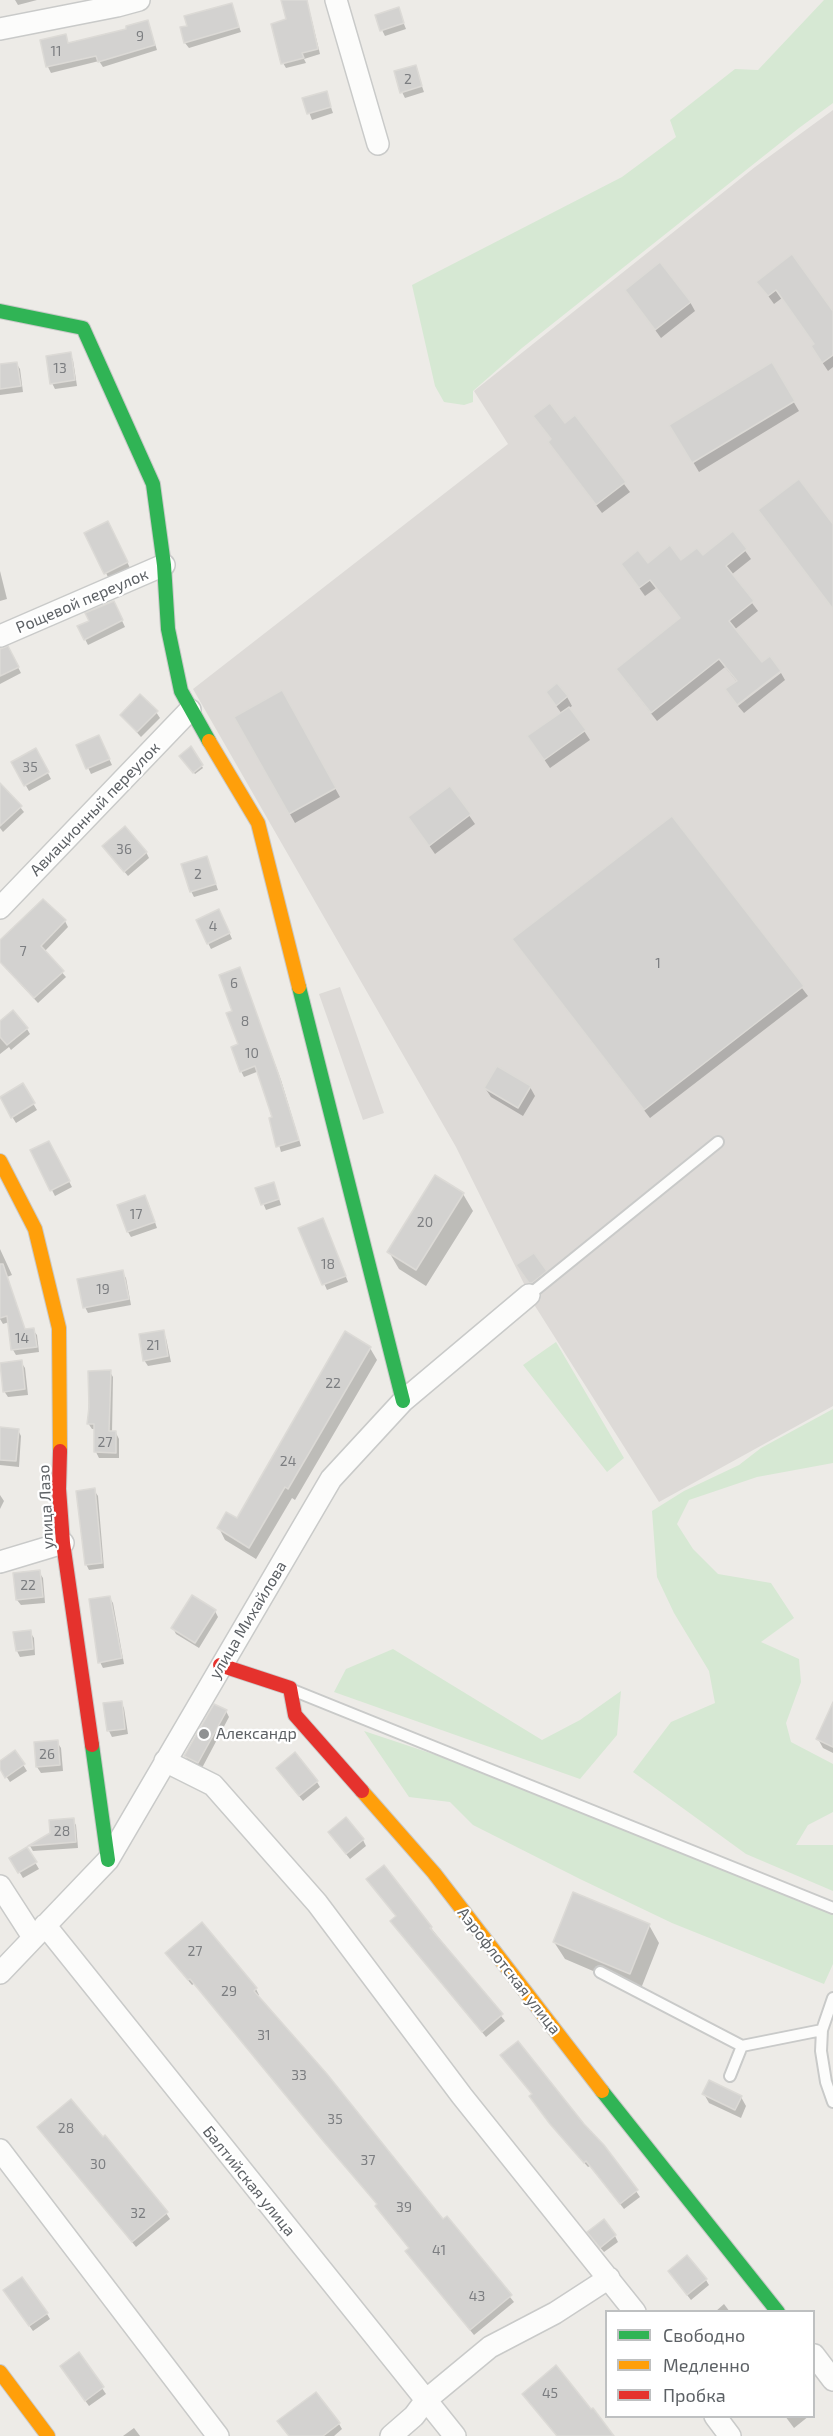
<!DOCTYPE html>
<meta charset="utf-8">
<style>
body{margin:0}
#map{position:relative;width:833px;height:2436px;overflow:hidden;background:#edebe7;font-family:"Exo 2",sans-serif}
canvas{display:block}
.legend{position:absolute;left:605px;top:2310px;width:210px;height:108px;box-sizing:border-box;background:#fff;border:2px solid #bec0c1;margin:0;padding:8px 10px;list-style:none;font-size:18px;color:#5d6165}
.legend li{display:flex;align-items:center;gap:12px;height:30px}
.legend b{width:30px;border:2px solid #bec0c1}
</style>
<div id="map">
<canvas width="833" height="2436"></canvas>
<ul class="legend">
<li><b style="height:8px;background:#30b455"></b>Свободно</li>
<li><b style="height:8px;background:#ff9f0a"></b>Медленно</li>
<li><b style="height:8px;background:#e5322d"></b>Пробка</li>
</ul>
</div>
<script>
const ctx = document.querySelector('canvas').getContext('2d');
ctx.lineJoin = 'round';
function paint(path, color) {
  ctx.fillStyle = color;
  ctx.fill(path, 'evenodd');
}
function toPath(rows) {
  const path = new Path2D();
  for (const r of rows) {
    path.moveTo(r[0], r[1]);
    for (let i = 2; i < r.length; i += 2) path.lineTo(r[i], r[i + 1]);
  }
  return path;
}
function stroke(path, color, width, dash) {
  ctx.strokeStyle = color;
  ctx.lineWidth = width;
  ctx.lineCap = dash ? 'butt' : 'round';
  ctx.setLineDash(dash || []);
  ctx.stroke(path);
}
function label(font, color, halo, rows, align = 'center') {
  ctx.font = font + ' "Exo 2",sans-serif';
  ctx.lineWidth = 4.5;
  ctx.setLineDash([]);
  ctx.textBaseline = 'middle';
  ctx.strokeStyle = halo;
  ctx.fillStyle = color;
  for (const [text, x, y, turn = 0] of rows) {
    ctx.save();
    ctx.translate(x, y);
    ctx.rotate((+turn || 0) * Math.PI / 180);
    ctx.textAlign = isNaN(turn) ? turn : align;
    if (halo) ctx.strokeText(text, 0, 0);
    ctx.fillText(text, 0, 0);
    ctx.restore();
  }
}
paint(toPath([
 [833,110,833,1406,659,1502,535,1306,456,1147,193,689,508,444,474,391,755,167],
 [340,987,384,1113,363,1120,319,994]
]), '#dddad7');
paint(toPath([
 [824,0,833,0,833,103,799,128,522,348,473,391,473,402,464,405,444,402,435,386,412,285,622,177,676,137,670,120,735,69,758,70],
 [556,1342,624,1458,607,1472,523,1365],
 [833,1409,833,1463,757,1477,689,1500,677,1524,693,1549,718,1574,771,1583,794,1618,761,1642,799,1659,801,1682,786,1723,791,1742,833,1764,833,1812,808,1825,796,1845,833,1845,833,1891,746,1854,633,1772,671,1722,715,1703,709,1671,674,1613,657,1577,652,1511,684,1491,739,1465,761,1448],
 [393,1649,542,1740,580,1720,621,1691,617,1735,580,1779,334,1692,346,1669],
 [364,1731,610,1813,833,1914,833,1964,824,1984,672,1923,580,1879,473,1825,450,1802,409,1797]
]), '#d6e8d3');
paint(toPath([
 [15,0,37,0,18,5],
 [282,0,307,0,320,54,304,59,306,63,286,68,283,63,287,20],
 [231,4,241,32,189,48,185,43],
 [398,9,406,29,385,36,382,30],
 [148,22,157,50,103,67,99,61,51,73,48,67,42,41,65,36,69,44,128,30],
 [415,67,424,92,405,98,402,92],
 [326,93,333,113,312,120,304,99],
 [792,256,833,315,833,367,828,371,818,356,815,345,782,298,774,304,758,282],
 [626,290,690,302,695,311,661,338],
 [70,354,73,360,77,386,55,389,52,383],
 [16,363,20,369,23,392,0,395,0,366],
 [771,364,799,411,699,472,671,425],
 [535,416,565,425,574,418,630,492,602,513,555,451,550,442,552,441],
 [111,529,130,568,109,579,106,573],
 [733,534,751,559,731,575,758,611,734,630,737,682,725,667,657,721,623,678,681,619,656,588,645,596,622,564,681,562,703,558],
 [0,571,7,599,0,601],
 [116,608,125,627,88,645,85,639],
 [8,648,21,673,0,684,0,652],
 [781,673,785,680,744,713,738,706],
 [282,692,340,797,295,823,236,718],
 [547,693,567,697,572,706,569,708,590,740,550,768,535,746,562,714],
 [156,712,160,718,141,737,122,716],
 [101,742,112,765,91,774,78,746],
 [191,748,203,768,195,774,182,758],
 [36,750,51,779,29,791,13,763],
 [450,788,475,824,435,854,410,818],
 [0,799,20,807,24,812,3,832,0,828],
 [672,818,808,996,650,1118,520,949],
 [104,847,146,852,149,858,128,876],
 [209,864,218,890,194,897,191,891],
 [222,916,232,939,211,949,208,943],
 [65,921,68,927,44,952,66,977,38,1003,0,962,0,942],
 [240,969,281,1080,301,1146,281,1152,259,1071,244,1077,241,1071,234,1011],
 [0,1023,27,1029,30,1034,11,1050,9,1047,0,1054],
 [22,1085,37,1110,16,1123,1,1099],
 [530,1087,535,1096,523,1116,491,1097,485,1088],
 [49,1143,72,1187,55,1196,32,1151],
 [257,1189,276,1189,281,1205,266,1210],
 [463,1194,473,1211,426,1286,399,1269,389,1252],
 [148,1202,157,1228,131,1237,128,1232],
 [326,1226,348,1282,327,1290,300,1229],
 [0,1249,12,1275,7,1277,25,1331,33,1330,37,1335,39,1352,16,1355,13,1350,9,1322,3,1324,0,1319],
 [122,1272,126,1278,131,1305,88,1313,85,1307],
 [546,1272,551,1281,535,1291,523,1275],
 [163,1332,166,1338,171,1362,148,1366,144,1360],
 [370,1348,377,1360,295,1500,292,1498,256,1559,225,1540,219,1528,238,1520],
 [21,1362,25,1368,28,1395,8,1397,4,1391],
 [90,1372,110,1372,113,1377,112,1433,116,1433,119,1439,119,1458,99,1458,96,1452,96,1429,92,1429,88,1423],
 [0,1429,18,1430,21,1436,19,1467,0,1465],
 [94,1490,98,1496,104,1568,89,1570,86,1564],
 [0,1495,4,1501,0,1509],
 [39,1572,43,1578,45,1603,21,1605,17,1600],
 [109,1597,113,1603,124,1664,103,1668,100,1662],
 [215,1611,218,1617,199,1648,176,1634,173,1628],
 [30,1632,34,1638,35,1655,20,1657,17,1651],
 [121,1702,124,1708,128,1734,112,1737,109,1731],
 [226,1711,229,1717,202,1768,189,1762,185,1756],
 [833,1712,833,1753,823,1748,818,1739],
 [57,1742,61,1748,63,1771,41,1773,37,1767],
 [15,1752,27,1771,10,1782,0,1767,0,1762],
 [281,1774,317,1782,320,1787,303,1801],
 [73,1820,76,1825,78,1848,33,1851,30,1846],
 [333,1838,363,1840,366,1846,350,1859],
 [27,1849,39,1869,23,1878,11,1858],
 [398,1917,431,1928,505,2021,486,2037,395,1927,392,1922],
 [649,1925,659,1943,640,1991,565,1959,554,1942],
 [170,1959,256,1989,259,1995,257,1996,443,2221,446,2218,514,2302,474,2335,410,2257,407,2251,410,2249,380,2212,377,2207,378,2205,195,1983,192,1985],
 [704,2094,741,2097,746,2106,741,2118,709,2103],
 [533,2095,636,2191,640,2197,624,2209,590,2166,588,2167,555,2130],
 [43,2133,166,2213,170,2219,136,2247],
 [615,2236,618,2242,604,2252,592,2238],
 [673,2277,706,2280,709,2285,691,2300],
 [9,2297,47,2314,50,2319,33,2331],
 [724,2304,730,2312,715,2312],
 [79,2354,106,2394,89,2406,65,2372],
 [785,2416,809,2416,794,2428],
 [339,2424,342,2429,334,2436,289,2436],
 [134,2428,140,2436,123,2436]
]), '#0003');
const building = toPath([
 [281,0,307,0,318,49,302,53,304,58,281,64,271,24,286,19,281,0],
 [232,3,239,27,184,43,180,27,187,26,184,16,232,3],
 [399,7,404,23,380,31,375,15,399,7],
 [148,20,155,45,98,62,96,56,46,67,40,40,66,34,68,43,126,29,126,26,148,20],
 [416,65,422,86,400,93,394,71,416,65],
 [327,91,331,107,307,114,302,98,327,91],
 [792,254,833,311,833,355,822,363,811,346,814,344,776,290,768,296,756,282,792,254],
 [660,262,691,302,655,330,625,290,660,262],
 [71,352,75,380,50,384,46,356,71,352],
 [17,362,21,386,0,389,0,364,17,362],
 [772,362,795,401,692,463,669,425,772,362],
 [550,403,565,423,575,415,626,482,596,505,548,442,551,439,533,416,550,403],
 [799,479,833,524,833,609,758,510,799,479],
 [108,521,128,562,104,574,84,533,108,521],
 [733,531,747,549,726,566,754,601,729,621,762,662,770,656,781,671,737,705,725,689,737,681,719,659,651,713,616,669,680,618,650,580,639,588,621,564,638,550,648,563,670,545,681,560,697,548,703,555,733,531],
 [114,601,123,620,84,640,77,626,89,621,85,613,114,601],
 [8,646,19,667,0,676,0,649,8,646],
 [557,683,568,696,556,706,546,692,557,683],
 [282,690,336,788,289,814,234,717,282,690],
 [140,694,158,711,137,732,120,715,140,694],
 [569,707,586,730,544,760,527,736,569,707],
 [99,735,110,759,86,769,76,745,99,735],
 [191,746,203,765,193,773,179,756,191,746],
 [36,748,49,772,24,786,11,762,36,748],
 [0,783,22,806,0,826,0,783],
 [450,786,471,814,429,846,408,817,450,786],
 [672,816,804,986,644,1110,512,939,672,816],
 [125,826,147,852,124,872,102,846,125,826],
 [207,856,216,884,190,892,181,864,207,856],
 [43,899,66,920,41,946,64,971,34,998,0,962,0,940,43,899],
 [219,909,230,933,207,944,196,920,219,909],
 [240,967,278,1073,299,1140,276,1147,269,1118,272,1117,255,1066,240,1072,231,1047,238,1044,226,1013,232,1011,219,975,240,967],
 [13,1010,28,1028,7,1045,0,1037,0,1021,13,1010],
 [497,1066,531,1086,518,1108,484,1088,497,1066],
 [23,1083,35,1103,11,1118,0,1097,23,1083],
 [49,1141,70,1181,50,1191,30,1150,49,1141],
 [435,1175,464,1193,416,1270,387,1252,435,1175],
 [274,1182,279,1199,261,1205,255,1188,274,1182],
 [145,1195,155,1222,127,1232,117,1205,145,1195],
 [323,1218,346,1276,322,1285,298,1228,323,1218],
 [534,1253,547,1271,532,1283,529,1283,516,1265,534,1253],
 [0,1264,3,1264,25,1329,34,1328,37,1347,11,1350,7,1316,0,1318,0,1264],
 [123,1270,129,1299,83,1308,77,1279,123,1270],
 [164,1330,168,1356,143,1361,139,1334,164,1330],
 [345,1331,371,1347,288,1489,285,1487,249,1548,217,1528,226,1512,237,1518,345,1331],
 [22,1360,25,1389,3,1392,0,1363,22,1360],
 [111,1370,109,1431,116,1431,116,1453,94,1452,94,1424,87,1424,89,1407,88,1371,111,1370],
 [0,1427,19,1429,16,1461,0,1460,0,1427],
 [95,1488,102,1563,85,1565,76,1491,95,1488],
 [40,1570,43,1597,16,1600,13,1573,40,1570],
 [192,1595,216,1610,195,1643,171,1628,192,1595],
 [110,1596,122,1658,98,1663,89,1599,110,1596],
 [31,1630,33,1649,16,1651,13,1632,31,1630],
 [122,1701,125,1729,107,1731,103,1703,122,1701],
 [833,1702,833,1747,816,1739,833,1702],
 [214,1704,227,1710,198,1763,184,1756,214,1704],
 [58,1740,60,1765,36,1767,34,1742,58,1740],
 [15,1750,25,1764,5,1778,0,1769,0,1761,15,1750],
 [295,1752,318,1781,299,1796,276,1768,295,1752],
 [346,1817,364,1839,346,1854,328,1832,346,1817],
 [74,1818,76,1842,28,1846,50,1833,49,1820,74,1818],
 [27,1847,37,1862,18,1873,9,1858,27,1847],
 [384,1865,432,1927,430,1928,503,2014,482,2032,390,1921,396,1916,366,1879,384,1865],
 [573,1892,650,1924,630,1974,553,1942,573,1892],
 [202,1922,257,1988,254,1991,327,2074,443,2219,447,2216,512,2295,470,2330,405,2251,409,2248,375,2206,377,2204,324,2142,190,1979,188,1980,165,1953,202,1922],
 [518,2041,584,2124,604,2145,638,2190,620,2204,586,2161,584,2163,550,2124,529,2096,532,2094,500,2055,518,2041],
 [709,2080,742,2096,735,2110,702,2094,709,2080],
 [71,2099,103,2137,105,2135,168,2212,132,2242,37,2127,71,2099],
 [604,2219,616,2235,600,2248,587,2232,604,2219],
 [687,2255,707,2279,687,2295,668,2271,687,2255],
 [22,2277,48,2313,29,2326,3,2290,22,2277],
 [79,2352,104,2387,85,2401,60,2366,79,2352],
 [556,2365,591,2409,593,2408,614,2436,557,2436,522,2394,556,2365],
 [316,2392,340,2423,323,2436,289,2436,277,2421,316,2392]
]);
paint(building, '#d3d2d0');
stroke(building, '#dcdad6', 1.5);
const lane = toPath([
 [529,1295,718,1142],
 [295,1691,833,1908],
 [600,1972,742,2046,822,2030],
 [833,1998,822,2030,821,2051,826,2082,833,2102],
 [730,2076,742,2046]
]);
const street = toPath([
 [336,0,378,144],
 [0,29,117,6,139,0],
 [0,636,164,565],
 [0,908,190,710],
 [0,1562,63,1543],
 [165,1761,213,1785,317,1903,462,2096,635,2312],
 [0,1886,33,1937],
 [45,1925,455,2436],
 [0,1973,108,1860,331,1479,403,1401,529,1295],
 [0,2150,218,2436],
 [814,2355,833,2380],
 [715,2416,730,2436],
 [391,2436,414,2416,426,2400,490,2347,555,2313,609,2278]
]);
const fast = toPath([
 [0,311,83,328,153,484,164,565,168,629,181,691,209,741],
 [299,987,403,1401],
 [92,1745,108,1860],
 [602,2091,778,2312]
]);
const slow = toPath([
 [209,741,258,823,299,987],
 [0,1161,35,1229,59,1328,60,1451],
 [362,1791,434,1873,602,2091],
 [0,2372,48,2436]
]);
const jam = toPath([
 [60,1451,59,1489,63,1543,92,1745],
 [220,1665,290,1688,295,1715,362,1791]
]);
stroke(lane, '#c9cac9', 14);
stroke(street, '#c9cac9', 24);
stroke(fast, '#c9c9c8', 16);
stroke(slow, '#c9c9c8', 16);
stroke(jam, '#c9c9c8', 16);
stroke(lane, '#fcfcfb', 10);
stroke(street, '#fcfcfb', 21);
stroke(fast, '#30b455', 14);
stroke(slow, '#ff9f0a', 14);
stroke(jam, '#e5322d', 14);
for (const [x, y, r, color] of [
 [204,1734,6,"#8f9192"]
]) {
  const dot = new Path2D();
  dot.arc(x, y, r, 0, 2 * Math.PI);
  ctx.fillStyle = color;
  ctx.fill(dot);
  stroke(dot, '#fff', 2);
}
label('14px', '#7c7e81', null, [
 ["9",140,36],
 ["11",56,51],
 ["2",408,79],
 ["13",60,368],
 ["35",30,767],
 ["36",124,849],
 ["2",198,874],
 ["4",213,926],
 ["7",23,951],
 ["1",658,963],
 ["6",234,983],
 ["8",245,1021],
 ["10",252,1053],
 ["17",136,1214],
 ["20",425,1222],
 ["18",328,1264],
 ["19",103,1289],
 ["14",22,1338],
 ["21",153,1345],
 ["22",333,1383],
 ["27",105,1442],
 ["24",288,1461],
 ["22",28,1585],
 ["26",47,1754],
 ["28",62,1831],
 ["27",195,1951],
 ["29",229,1991],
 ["31",264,2035],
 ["33",299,2075],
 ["35",335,2119],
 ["28",66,2128],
 ["37",368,2160],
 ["30",98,2164],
 ["39",404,2207],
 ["32",138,2213],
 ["41",439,2250],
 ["43",477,2296],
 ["45",550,2393]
]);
label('16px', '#5d6165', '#fff', [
 ["Рощевой переулок",82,601,-23],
 ["Авиационный переулок",95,809,-46],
 ["улица Лазо",46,1507,-93],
 ["улица Михайлова",248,1620,-59],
 ["Аэрофлотская улица",509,1971,52],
 ["Балтийская улица",249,2181,51]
]);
label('16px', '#5d6165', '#fff', [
 ["Александр",216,1734]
], 'left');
</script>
